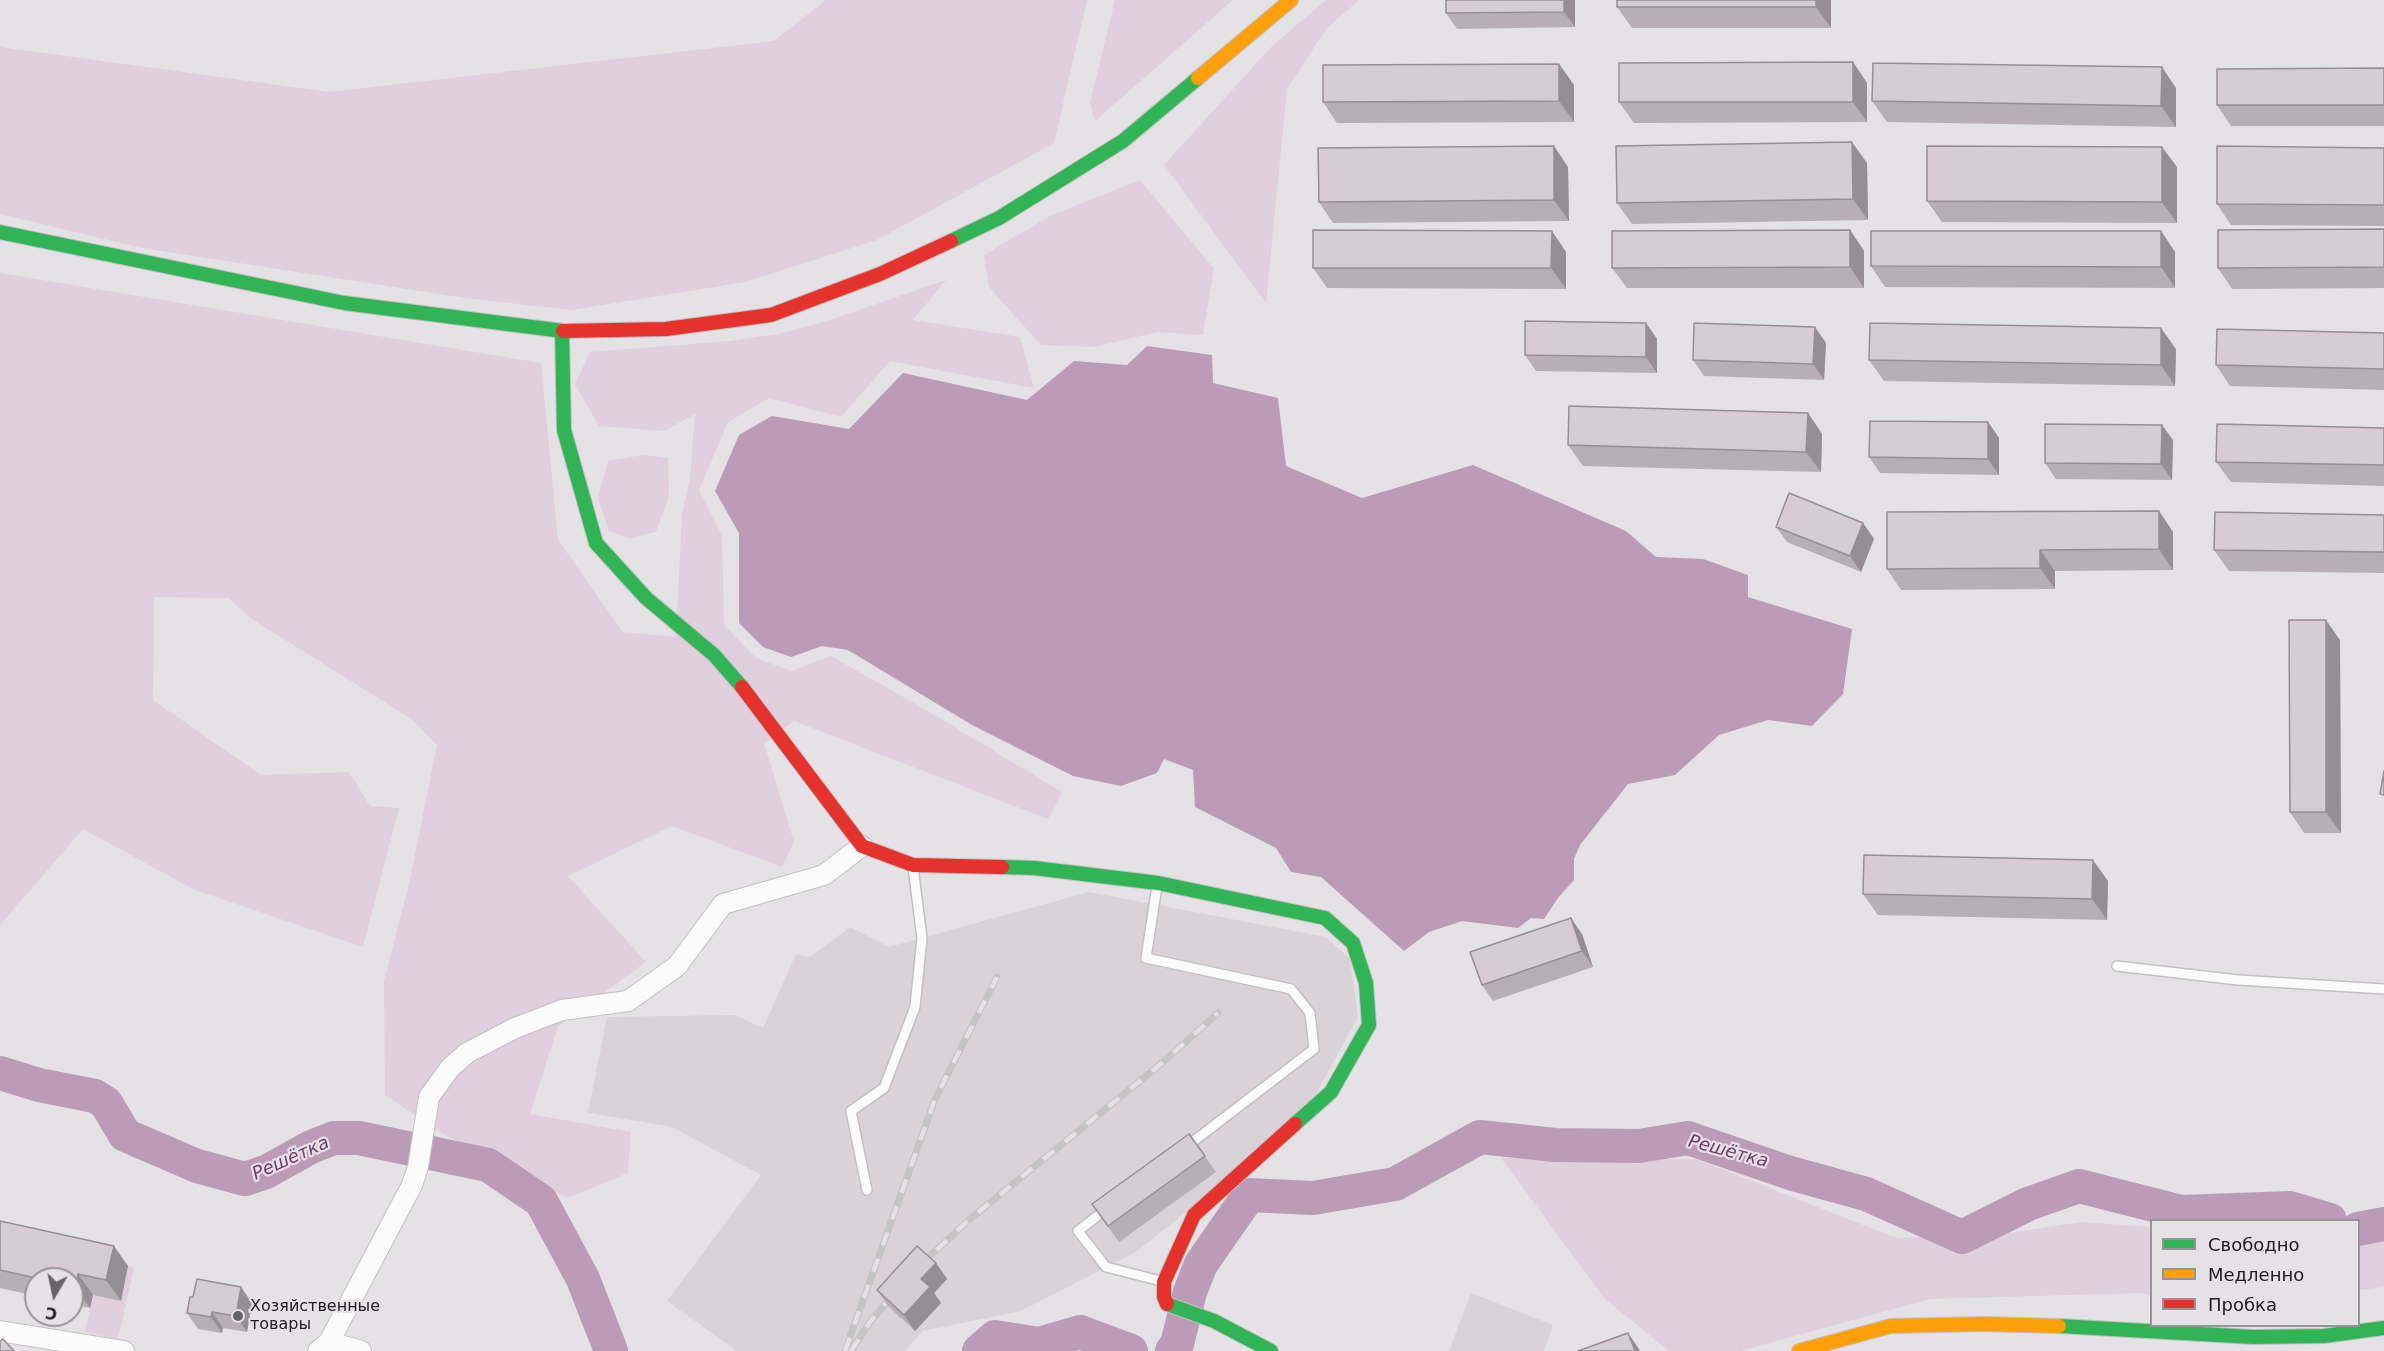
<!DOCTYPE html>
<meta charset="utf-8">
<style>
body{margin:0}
#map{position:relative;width:2384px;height:1351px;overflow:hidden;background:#e4e2e4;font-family:"DejaVu Sans",sans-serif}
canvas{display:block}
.legend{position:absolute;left:2150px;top:1219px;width:210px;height:108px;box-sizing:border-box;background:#e5e1e5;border:2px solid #979497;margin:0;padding:8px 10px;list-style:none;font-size:18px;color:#222022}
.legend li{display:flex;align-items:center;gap:12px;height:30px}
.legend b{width:30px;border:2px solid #979497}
.north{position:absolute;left:24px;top:1267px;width:60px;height:60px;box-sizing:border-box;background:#e5e1e5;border:2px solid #979497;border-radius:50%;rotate:189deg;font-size:16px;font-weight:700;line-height:24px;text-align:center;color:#222022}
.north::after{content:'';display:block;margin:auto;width:21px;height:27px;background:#666466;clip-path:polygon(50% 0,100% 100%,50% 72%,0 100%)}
</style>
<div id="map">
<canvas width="2384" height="1351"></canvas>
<ul class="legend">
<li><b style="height:8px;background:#30b455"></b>Свободно</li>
<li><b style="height:8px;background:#ff9f0a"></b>Медленно</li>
<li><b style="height:8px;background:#e5322d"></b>Пробка</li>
</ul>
<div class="north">С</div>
</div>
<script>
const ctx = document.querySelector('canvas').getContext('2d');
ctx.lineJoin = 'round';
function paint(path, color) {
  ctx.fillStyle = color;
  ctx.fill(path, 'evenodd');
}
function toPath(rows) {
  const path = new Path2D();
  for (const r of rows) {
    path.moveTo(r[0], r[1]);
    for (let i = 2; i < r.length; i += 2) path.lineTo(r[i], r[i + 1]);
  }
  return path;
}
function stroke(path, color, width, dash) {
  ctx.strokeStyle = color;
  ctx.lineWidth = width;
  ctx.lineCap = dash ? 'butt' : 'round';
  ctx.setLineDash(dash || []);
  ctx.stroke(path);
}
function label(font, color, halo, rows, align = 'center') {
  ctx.font = font + ' "DejaVu Sans",sans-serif';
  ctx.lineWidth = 4.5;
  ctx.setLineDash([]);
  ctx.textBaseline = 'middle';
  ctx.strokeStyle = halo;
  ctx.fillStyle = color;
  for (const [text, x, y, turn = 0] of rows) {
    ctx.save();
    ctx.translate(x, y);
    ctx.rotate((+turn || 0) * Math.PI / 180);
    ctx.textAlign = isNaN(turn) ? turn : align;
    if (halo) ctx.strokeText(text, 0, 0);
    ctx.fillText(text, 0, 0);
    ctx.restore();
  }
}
paint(toPath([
 [1089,892,1326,937,1350,959,1358,1017,1316,1094,1248,1163,1136,1252,1021,1311,923,1331,905,1351,737,1351,667,1301,761,1175,672,1127,588,1113,607,1017,735,1015,763,1028,796,954,810,957,850,927,889,947],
 [1471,1293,1553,1325,1544,1351,1449,1351]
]), '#d9d3d8');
paint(toPath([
 [826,0,1087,0,1054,143,877,240,745,282,572,310,465,298,142,248,0,214,0,47,329,92,774,41],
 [1115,0,1233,0,1095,121,1090,103],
 [1326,0,1359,0,1326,29,1287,89,1266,303,1164,165,1273,45],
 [1140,180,1214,269,1203,335,1157,332,1094,347,1041,345,989,287,984,255,1050,216],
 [0,273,541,363,558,540,623,632,676,637,682,514,690,478,695,414,664,431,599,426,575,384,590,352,730,341,779,334,827,321,946,280,913,320,1020,337,1034,388,890,361,841,417,769,398,728,422,699,490,722,536,724,625,756,658,791,671,831,656,921,707,1062,792,1048,819,794,721,764,743,794,842,782,867,672,826,568,876,646,962,558,1026,530,1114,631,1132,628,1173,568,1198,445,1135,385,1095,384,981,409,884,437,745,413,720,250,618,229,598,154,597,153,700,261,775,349,772,370,806,399,808,363,947,195,890,83,829,0,925],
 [643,455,668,458,669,496,656,532,629,538,609,531,598,498,608,461],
 [1501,1158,1696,1159,1896,1238,2003,1234,2081,1222,2151,1227,2151,1295,2141,1293,1930,1299,1740,1351,1669,1351,1605,1299],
 [2384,1227,2384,1287,2359,1290,2359,1229],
 [128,1266,134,1268,118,1339,85,1332,93,1295,121,1301]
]), '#e0cfdd');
paint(toPath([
 [1147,346,1212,355,1213,383,1278,398,1286,466,1362,498,1473,465,1626,531,1656,557,1703,559,1748,575,1748,597,1852,629,1843,694,1812,726,1768,720,1719,735,1675,775,1628,784,1580,845,1574,859,1574,880,1558,898,1544,919,1531,918,1518,928,1462,921,1429,932,1404,951,1321,877,1291,872,1276,848,1195,807,1193,770,1164,759,1157,773,1121,786,1073,776,972,725,848,650,822,646,791,657,763,647,739,623,739,533,715,491,739,435,772,416,849,429,903,373,1027,400,1074,361,1127,365]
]), '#bb9bb6');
stroke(toPath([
 [0,1073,39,1085,95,1096,106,1103,125,1135,197,1166,245,1179,266,1172,311,1147,334,1138,359,1138,488,1165,541,1201,583,1279,611,1351],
 [2358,1229,2384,1224],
 [979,1351,995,1337,1039,1344,1080,1332,1131,1351],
 [1172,1351,1177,1344,1190,1292,1201,1264,1249,1195,1313,1198,1395,1184,1480,1137,1555,1145,1639,1146,1688,1138,1790,1173,1866,1194,1962,1237,2028,1204,2079,1186,2181,1212,2290,1208,2330,1220]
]), '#bb9bb6', 34);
const lane = toPath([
 [1157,886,1146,958,1291,989,1310,1013,1314,1049,1186,1147],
 [2117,966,2238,980,2384,989],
 [867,1190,851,1111,884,1088,915,1007,922,938,913,867],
 [1109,1207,1078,1231,1106,1267,1161,1281]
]);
const street = toPath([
 [0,1331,124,1351],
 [329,1342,412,1185,418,1167,429,1097,450,1068,467,1053,515,1028,562,1010,628,1001,677,966,723,904,824,875,862,846],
 [318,1351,329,1342,361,1351]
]);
const fast = toPath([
 [0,232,344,303,563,331],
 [951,241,999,218,1123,141,1198,78],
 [562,331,564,430,596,543,646,598,714,655,742,687],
 [1002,867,1034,868,1158,883,1325,918,1353,943,1366,983,1369,1025,1331,1092,1295,1124],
 [1167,1304,1214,1321,1271,1351],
 [2059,1326,2253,1337,2324,1336,2384,1328]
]);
const slow = toPath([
 [1198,78,1291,0],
 [1799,1351,1891,1326,1982,1324,2059,1326]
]);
const jam = toPath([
 [563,331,666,329,771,315,880,274,951,241],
 [742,687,862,846,913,865,1002,867],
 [1167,1304,1164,1297,1164,1282,1194,1215,1295,1124]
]);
stroke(lane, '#c2c0c2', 12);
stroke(street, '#c2c0c2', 22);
stroke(fast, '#c2c0c2', 16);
stroke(slow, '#c2c0c2', 16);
stroke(jam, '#c2c0c2', 16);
stroke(lane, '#fbfbfb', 9);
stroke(street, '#fbfbfb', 20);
stroke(fast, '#30b455', 14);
stroke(slow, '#ff9f0a', 14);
stroke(jam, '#e5322d', 14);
const rail = toPath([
 [916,1269,970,1219,1162,1063,1218,1013],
 [845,1351,935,1099,997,977],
 [851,1351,870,1322,896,1291]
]);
stroke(rail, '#c5c4c5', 7);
stroke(rail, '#e5e1e5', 4.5, [14]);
paint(toPath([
 [1446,0,1575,0,1575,27,1457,29,1446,13],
 [1831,0,1831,28,1632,28,1617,7],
 [1853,62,1867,83,1867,122,1634,123,1619,102],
 [1559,64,1574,85,1574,122,1337,123,1323,102],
 [2384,68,2384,126,2231,126,2217,105],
 [2176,88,2176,127,1887,122,1872,101],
 [2384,148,2384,226,2231,225,2217,204],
 [1867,163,1868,220,1632,224,1617,203],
 [1568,167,1569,221,1333,223,1319,202],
 [2177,167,2177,223,1942,222,1927,201],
 [2384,229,2384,288,2232,289,2218,268],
 [1850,230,1864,251,1864,288,1627,288,1612,268],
 [2161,231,2175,252,2175,288,1885,287,1871,266],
 [1566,252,1566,289,1327,288,1313,268],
 [1646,323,1657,339,1657,373,1536,371,1525,355],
 [2384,333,2384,390,2230,386,2216,365],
 [1826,343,1824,380,1704,376,1693,360],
 [2176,349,2175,386,1884,381,1869,360],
 [1808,413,1822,434,1821,472,1583,466,1568,445],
 [1988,422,1999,438,1999,475,1880,473,1869,457],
 [2384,428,2384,486,2231,482,2216,462],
 [2173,440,2172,480,2056,479,2045,463],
 [2159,511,2173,532,2173,570,2055,571,2055,589,1901,590,1887,569],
 [2384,515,2384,573,2229,571,2214,550],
 [1863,523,1874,539,1861,572,1787,542,1776,527],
 [2340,640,2341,833,2304,833,2290,812],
 [2108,881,2107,920,1878,915,1863,894],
 [1582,934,1593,967,1493,1001,1482,985],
 [1189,1134,1216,1172,1119,1242,1092,1204],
 [0,1221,128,1266,121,1301,93,1295,90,1308,72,1304,72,1279,36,1279,36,1296,0,1288],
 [936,1263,947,1279,934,1293,941,1303,915,1331,888,1306,877,1290],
 [252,1303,247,1332,223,1328,222,1333,198,1329,187,1313]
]), '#b7afb6');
paint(toPath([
 [1564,0,1575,0,1575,27,1564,12],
 [1816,0,1831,0,1831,28,1816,7],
 [1853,62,1867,83,1867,122,1853,102],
 [1559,64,1574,85,1574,122,1559,101],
 [2162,67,2176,88,2176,127,2161,106],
 [1852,142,1867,163,1868,220,1853,199],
 [1554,146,1568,167,1569,221,1554,200],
 [2162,147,2177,167,2177,223,2162,202],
 [1850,230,1864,251,1864,288,1850,267],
 [1552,231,1566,252,1566,289,1551,268],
 [2161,231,2175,252,2175,288,2161,267],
 [1646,323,1657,339,1657,373,1646,357],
 [1815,327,1826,343,1824,380,1813,364],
 [2161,328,2176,349,2175,386,2161,365],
 [1808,413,1822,434,1821,472,1806,452],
 [1988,422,1999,438,1999,475,1988,459],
 [2162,425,2173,440,2172,480,2161,464],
 [2159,511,2173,532,2173,570,2159,549],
 [1863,523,1874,539,1861,572,1850,556],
 [2040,550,2055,571,2055,589,2040,568],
 [2326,620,2340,640,2341,833,2326,812],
 [2093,860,2108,881,2107,920,2092,899],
 [1571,918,1582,934,1593,967,1582,951],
 [114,1246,128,1266,121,1301,106,1280],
 [936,1263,947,1279,934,1293,941,1303,915,1331,904,1315,921,1279],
 [78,1274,93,1295,90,1308,76,1287],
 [241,1287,252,1303,247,1332,236,1316],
 [212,1312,223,1328,222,1333,211,1317],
 [1628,1333,1639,1349,1640,1351,1635,1351]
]), '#958f94');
const building = toPath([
 [1446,0,1564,0,1564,12,1446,13,1446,0],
 [1617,0,1816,0,1816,7,1617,7,1617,0],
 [1853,62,1853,102,1619,102,1619,63,1853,62],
 [1873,63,2162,67,2161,106,1872,101,1873,63],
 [1559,64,1559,101,1323,102,1323,65,1559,64],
 [2384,68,2384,105,2217,105,2217,69,2384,68],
 [1852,142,1853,199,1617,203,1616,146,1852,142],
 [1554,146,1554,200,1319,202,1318,148,1554,146],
 [1927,146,2162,147,2162,202,1927,201,1927,146],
 [2217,146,2384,148,2384,205,2217,204,2217,146],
 [2384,229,2384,267,2218,268,2218,230,2384,229],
 [1313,230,1552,231,1551,268,1313,268,1313,230],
 [1850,230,1850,267,1612,268,1612,231,1850,230],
 [1871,231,2161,231,2161,267,1871,266,1871,231],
 [1525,321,1646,323,1646,357,1525,355,1525,321],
 [1694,323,1815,327,1813,364,1693,360,1694,323],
 [1870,323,2161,328,2161,365,1869,360,1870,323],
 [2217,329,2384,333,2384,369,2216,365,2217,329],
 [1569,406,1808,413,1806,452,1568,445,1569,406],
 [1870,421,1988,422,1988,459,1869,457,1870,421],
 [2045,424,2162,425,2161,464,2045,463,2045,424],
 [2217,424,2384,428,2384,465,2216,462,2217,424],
 [1789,493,1863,523,1850,556,1776,527,1789,493],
 [2159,511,2159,549,2040,550,2040,568,1887,569,1887,512,2159,511],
 [2215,512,2384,515,2384,552,2214,550,2215,512],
 [2289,620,2326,620,2326,812,2290,812,2289,620],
 [2384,771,2384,795,2380,794,2384,771],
 [1864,855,2093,860,2092,899,1863,894,1864,855],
 [1571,918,1582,951,1482,985,1470,952,1571,918],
 [1189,1134,1205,1156,1108,1226,1092,1204,1189,1134],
 [0,1221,114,1246,106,1280,78,1274,76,1287,72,1286,72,1279,40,1279,0,1270,0,1221],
 [917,1246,936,1263,921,1279,930,1287,904,1315,877,1290,917,1246],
 [197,1279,241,1287,236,1316,212,1312,211,1317,187,1313,190,1297,193,1297,197,1279],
 [1628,1333,1635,1351,1578,1351,1628,1333],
 [3,1339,14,1351,0,1351,0,1341,3,1339]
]);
paint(building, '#d5ccd4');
stroke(building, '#958f94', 1.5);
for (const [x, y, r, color] of [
 [238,1316,6,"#666466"]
]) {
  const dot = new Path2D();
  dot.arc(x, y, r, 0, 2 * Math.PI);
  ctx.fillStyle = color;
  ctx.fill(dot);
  stroke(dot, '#e5e1e5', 2);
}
label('16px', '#222022', '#e5e1e5', [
 ["Хозяйственные",250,1307],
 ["товары",250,1325]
], 'left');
label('italic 18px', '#73396d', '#e5e1e5', [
 ["Решётка",1728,1152,15],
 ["Решётка",291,1159,-24]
]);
</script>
